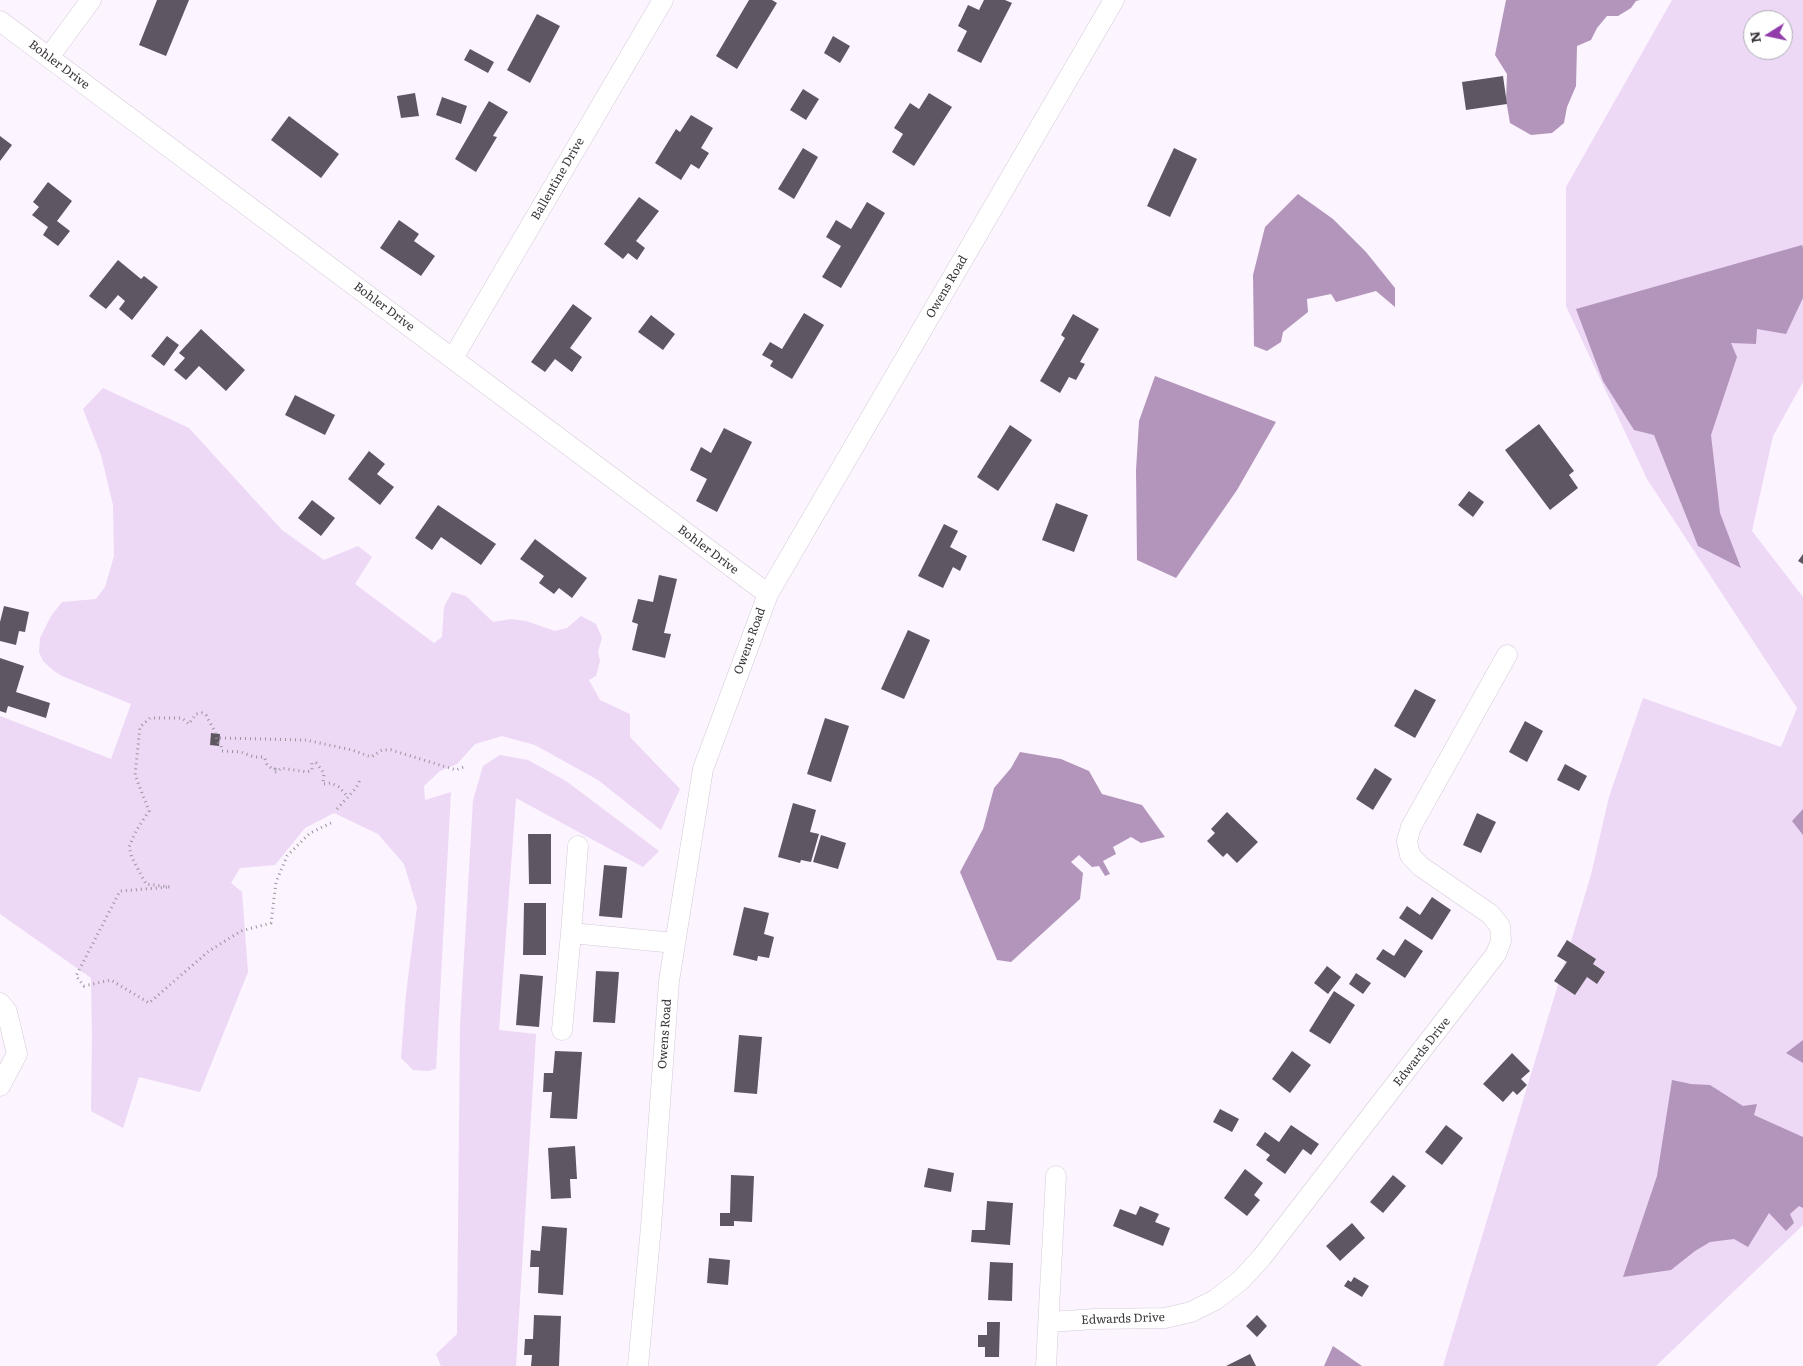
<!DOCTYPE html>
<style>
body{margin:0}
#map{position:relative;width:1803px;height:1366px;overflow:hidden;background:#fcf4ff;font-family:Literata,serif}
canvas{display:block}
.north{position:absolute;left:1743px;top:10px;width:50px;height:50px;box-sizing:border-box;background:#fff;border:1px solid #b0afb1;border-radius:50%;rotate:260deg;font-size:14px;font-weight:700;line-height:20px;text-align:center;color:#3a363b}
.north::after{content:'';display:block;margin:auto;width:18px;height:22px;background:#913caa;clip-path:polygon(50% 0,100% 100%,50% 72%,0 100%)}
</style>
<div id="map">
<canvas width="1803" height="1366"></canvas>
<div class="north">N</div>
</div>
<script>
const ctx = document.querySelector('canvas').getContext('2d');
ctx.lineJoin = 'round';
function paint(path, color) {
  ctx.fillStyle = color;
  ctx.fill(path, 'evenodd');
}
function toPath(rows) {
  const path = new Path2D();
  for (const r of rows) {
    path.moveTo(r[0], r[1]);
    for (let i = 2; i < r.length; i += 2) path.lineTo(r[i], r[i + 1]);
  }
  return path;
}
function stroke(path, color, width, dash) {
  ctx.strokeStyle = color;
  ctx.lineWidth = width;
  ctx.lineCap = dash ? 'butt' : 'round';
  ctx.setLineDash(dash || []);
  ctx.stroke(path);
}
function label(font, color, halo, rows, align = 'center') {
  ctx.font = font + ' Literata,serif';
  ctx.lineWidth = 5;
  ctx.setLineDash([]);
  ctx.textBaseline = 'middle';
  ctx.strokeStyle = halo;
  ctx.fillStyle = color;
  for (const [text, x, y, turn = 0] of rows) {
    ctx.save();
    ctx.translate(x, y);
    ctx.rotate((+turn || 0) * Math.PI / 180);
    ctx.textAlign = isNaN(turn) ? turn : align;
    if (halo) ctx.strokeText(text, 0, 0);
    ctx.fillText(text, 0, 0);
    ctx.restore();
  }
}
paint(toPath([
 [1672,0,1803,0,1803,382,1773,436,1752,531,1803,597,1803,1225,1656,1366,1443,1366,1591,875,1609,797,1643,698,1781,747,1797,708,1647,479,1566,306,1566,187],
 [1753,20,1783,20,1783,50,1753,50],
 [103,388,189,428,282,530,324,560,358,546,372,557,355,584,434,643,442,637,444,607,452,592,466,596,493,622,511,619,526,621,555,631,567,628,581,616,596,624,602,638,598,652,600,661,596,676,589,680,600,700,630,714,630,737,680,789,661,830,598,780,535,745,502,736,475,744,457,764,440,771,424,786,425,800,451,792,436,1069,428,1071,413,1070,401,1058,406,994,417,907,404,864,378,834,334,813,305,828,275,865,240,868,231,883,242,892,248,972,200,1092,139,1077,123,1128,91,1111,92,1037,91,978,0,914,0,716,111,759,131,704,62,676,54,671,43,661,39,652,40,638,51,616,62,602,96,599,105,587,114,556,113,505,101,455,83,409],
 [500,755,528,760,566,781,659,851,643,867,516,798,499,1030,536,1034,516,1366,441,1366,436,1354,457,1334,460,1026,473,800,483,766]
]), '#edd8f5');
paint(toPath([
 [1506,0,1640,0,1636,1,1631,8,1618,16,1607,16,1597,28,1591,40,1577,46,1576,86,1567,107,1564,123,1552,133,1531,135,1510,123,1506,100,1507,74,1495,55],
 [1298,194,1333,219,1366,252,1395,288,1395,307,1376,291,1336,302,1331,294,1307,299,1308,312,1283,332,1281,342,1267,351,1254,346,1253,275,1265,227],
 [1802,245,1803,248,1803,298,1786,334,1757,329,1756,344,1731,343,1737,357,1711,435,1720,513,1741,568,1698,546,1654,435,1634,430,1603,381,1576,309],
 [1155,376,1276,422,1237,490,1176,578,1137,560,1136,470,1139,421],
 [1020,752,1061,759,1089,771,1102,794,1142,805,1165,837,1141,843,1131,837,1113,847,1116,854,1103,861,1110,874,1105,876,1099,866,1092,867,1079,855,1071,862,1083,873,1080,899,1011,962,997,960,960,872,983,829,994,788,1011,768],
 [1803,809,1803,835,1792,821],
 [1803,1040,1803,1063,1786,1053],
 [1672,1080,1691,1084,1710,1085,1743,1106,1757,1104,1754,1115,1803,1137,1803,1208,1799,1206,1790,1214,1794,1223,1786,1231,1769,1213,1748,1247,1734,1239,1710,1242,1695,1251,1671,1270,1623,1277,1657,1176],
 [1333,1346,1362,1366,1324,1366]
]), '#b395bc');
paint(toPath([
 [157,0,189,0,166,56,139,45],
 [749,0,772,0,777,3,737,69,716,56],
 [984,0,1005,0,1012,3,981,63,957,51,967,31,958,26,968,5,979,10],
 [537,14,560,26,530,83,507,70],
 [833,36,850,46,840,63,824,53],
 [470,49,494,62,488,73,464,60],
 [1503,76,1507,104,1466,110,1462,82],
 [803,89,819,99,806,120,790,110],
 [415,93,419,116,401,118,397,96],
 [929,93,952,107,914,166,892,152,903,134,894,128,910,103,919,109],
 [442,97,467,106,461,124,436,115],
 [489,101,508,112,493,136,497,137,476,172,455,159],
 [691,115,713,128,701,148,709,153,699,169,691,164,681,180,655,163,676,129,680,132],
 [289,116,339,154,321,178,271,140],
 [0,136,12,145,0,161],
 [803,148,818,157,794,199,778,189],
 [1174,148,1197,159,1170,217,1147,206],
 [48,182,72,201,57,221,70,231,58,246,43,235,48,227,32,215,39,207,33,202],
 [639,197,659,211,636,241,645,248,637,260,628,253,623,259,604,244],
 [867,202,885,213,841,288,822,277,841,246,826,237,836,220,851,229],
 [399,220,419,234,414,241,435,256,421,276,380,248],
 [118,260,141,279,144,276,158,287,132,320,119,309,125,301,118,295,106,309,89,296],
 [573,304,592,318,570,348,582,357,572,372,555,359,545,372,531,362],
 [804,313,824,325,792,379,770,366,773,361,762,355,770,342,782,349],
 [1073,314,1099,329,1080,362,1085,364,1076,380,1069,377,1060,393,1040,381,1065,338,1061,335],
 [651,315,675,334,663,350,638,332],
 [201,329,245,370,226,391,199,366,186,380,174,370,185,358,179,353],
 [167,336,179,345,164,366,151,356],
 [295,395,335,415,325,435,285,415],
 [1539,424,1574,471,1569,475,1578,488,1550,510,1505,450],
 [1010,425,1032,440,998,491,977,477],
 [724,428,752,442,717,512,696,501,707,479,690,470,701,447,711,453],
 [369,451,385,464,377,474,394,487,380,505,348,479],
 [1469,491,1484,502,1473,517,1458,505],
 [312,500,335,518,321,536,298,518],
 [1056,503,1088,515,1074,552,1042,540],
 [438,505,496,544,481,565,441,537,432,550,415,538],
 [944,524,958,531,950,547,967,556,960,571,953,567,943,588,918,576],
 [535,539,587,578,572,598,559,588,554,594,539,583,544,576,520,559],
 [1803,554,1803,564,1798,561],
 [659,575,677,579,664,633,671,634,665,658,632,650,638,624,632,622,638,599,653,602],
 [4,606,29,612,25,632,19,631,16,645,0,641,0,622],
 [908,630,930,640,904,699,881,689],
 [0,658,24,666,16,692,50,703,46,718,8,706,6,713,0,711],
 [1415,689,1436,700,1415,738,1394,726],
 [825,718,849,726,831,782,807,774],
 [1525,721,1543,731,1527,762,1509,752],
 [211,733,220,734,219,746,210,745],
 [1565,764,1587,776,1579,791,1557,780],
 [1375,768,1392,779,1373,810,1356,799],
 [793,803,816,810,810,832,819,834,811,862,801,860,800,863,778,857],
 [1227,812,1258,842,1237,863,1227,853,1223,857,1207,841,1215,833,1211,829],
 [1477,813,1496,822,1481,853,1463,845],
 [528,834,551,834,551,884,529,884],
 [821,835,846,843,838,869,813,862],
 [604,865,627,867,622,918,599,916],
 [1432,897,1451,910,1432,940,1399,918,1407,906,1420,915],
 [524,903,546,903,546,955,523,955],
 [744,907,769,913,764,934,774,937,769,958,758,956,757,961,733,955],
 [1405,939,1423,951,1405,978,1376,959,1383,949,1394,956],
 [1567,940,1596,959,1593,964,1605,972,1597,984,1587,977,1575,995,1554,981,1567,962,1557,956],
 [1327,966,1341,977,1328,994,1314,983],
 [596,971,619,972,615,1023,593,1022],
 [1356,973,1371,983,1363,994,1349,984],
 [520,974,543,976,539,1027,516,1025],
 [1334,991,1355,1005,1330,1044,1309,1031],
 [739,1035,762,1037,757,1094,734,1092],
 [555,1051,582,1052,577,1119,550,1118,552,1092,543,1092,544,1073,553,1073],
 [1292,1051,1311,1065,1290,1093,1272,1079],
 [1512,1053,1530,1071,1521,1079,1527,1085,1517,1095,1513,1091,1503,1102,1483,1084],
 [1220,1109,1239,1119,1232,1132,1213,1122],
 [1291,1125,1319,1144,1311,1155,1303,1149,1285,1174,1266,1160,1270,1155,1256,1145,1265,1132,1279,1142],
 [1446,1125,1463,1138,1442,1165,1425,1152],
 [575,1146,577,1179,570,1179,571,1198,551,1199,548,1148],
 [928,1168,954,1173,951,1192,924,1187],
 [1245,1169,1263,1183,1254,1195,1260,1200,1247,1216,1224,1198],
 [731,1175,754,1176,752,1222,734,1221,734,1226,720,1226,720,1213,730,1213],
 [1393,1175,1406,1186,1383,1213,1370,1202],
 [987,1201,1013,1203,1010,1245,971,1242,972,1230,985,1230],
 [1140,1206,1159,1214,1155,1222,1170,1228,1163,1246,1113,1226,1120,1209,1136,1215],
 [1352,1223,1365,1238,1340,1261,1326,1246],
 [542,1226,567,1228,563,1295,538,1293,539,1267,530,1267,531,1250,540,1251],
 [709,1258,730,1260,728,1285,707,1283],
 [990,1262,1013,1263,1012,1301,988,1300],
 [1354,1277,1369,1286,1362,1297,1344,1286,1348,1280,1351,1282],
 [534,1315,561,1316,559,1366,531,1366,532,1355,524,1355,525,1339,533,1339],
 [1257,1315,1267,1326,1257,1337,1246,1326],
 [987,1322,1000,1322,999,1357,985,1357,985,1347,978,1347,978,1335,987,1335],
 [1250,1354,1256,1366,1226,1366]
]), '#5e5661');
const minor = toPath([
 [0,21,768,594],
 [49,57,91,0],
 [453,358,663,0],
 [578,846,571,933,675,943],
 [0,1003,7,1012,17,1054,0,1086],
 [562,1030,571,933],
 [1050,1322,1095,1319,1165,1318,1191,1312,1215,1300,1241,1280,1262,1257,1496,954,1501,941,1500,926,1490,914,1420,866,1410,855,1407,841,1411,827,1507,655],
 [638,1366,651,1227,669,981,703,769,768,594,1114,0],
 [1046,1366,1056,1176]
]);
stroke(minor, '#d4cad7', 21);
stroke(toPath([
 [220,738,306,740,352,750,371,757,382,750,391,750,456,770,466,766],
 [337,809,356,788,361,778],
 [331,823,310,833,287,856,276,882,271,923,241,931,209,951,149,1003,111,980,84,986,76,976,120,891,170,887,146,884,132,858,129,847,136,831,149,811,135,775,140,727,150,718,182,718,189,724,196,714,202,713,206,715,215,732,217,741,221,746,222,751,241,752,254,757,264,757,267,764,272,769,275,769,274,772,277,772,281,768,307,772,312,770,312,763,316,763,324,773,323,784,331,783,339,787,348,797]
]), '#9a949c', 3, [1, 4]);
stroke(minor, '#fff', 20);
label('12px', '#3a363b', '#fff', [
 ["Bohler Drive",59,65,37],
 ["Ballentine Drive",558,179,-60],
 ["Owens Road",947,287,-60],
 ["Bohler Drive",384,307,37],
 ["Bohler Drive",708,550,37],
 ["Owens Road",750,641,-70],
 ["Owens Road",665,1034,-86],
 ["Edwards Drive",1422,1052,-52],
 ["Edwards Drive",1123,1319,-2]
]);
</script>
